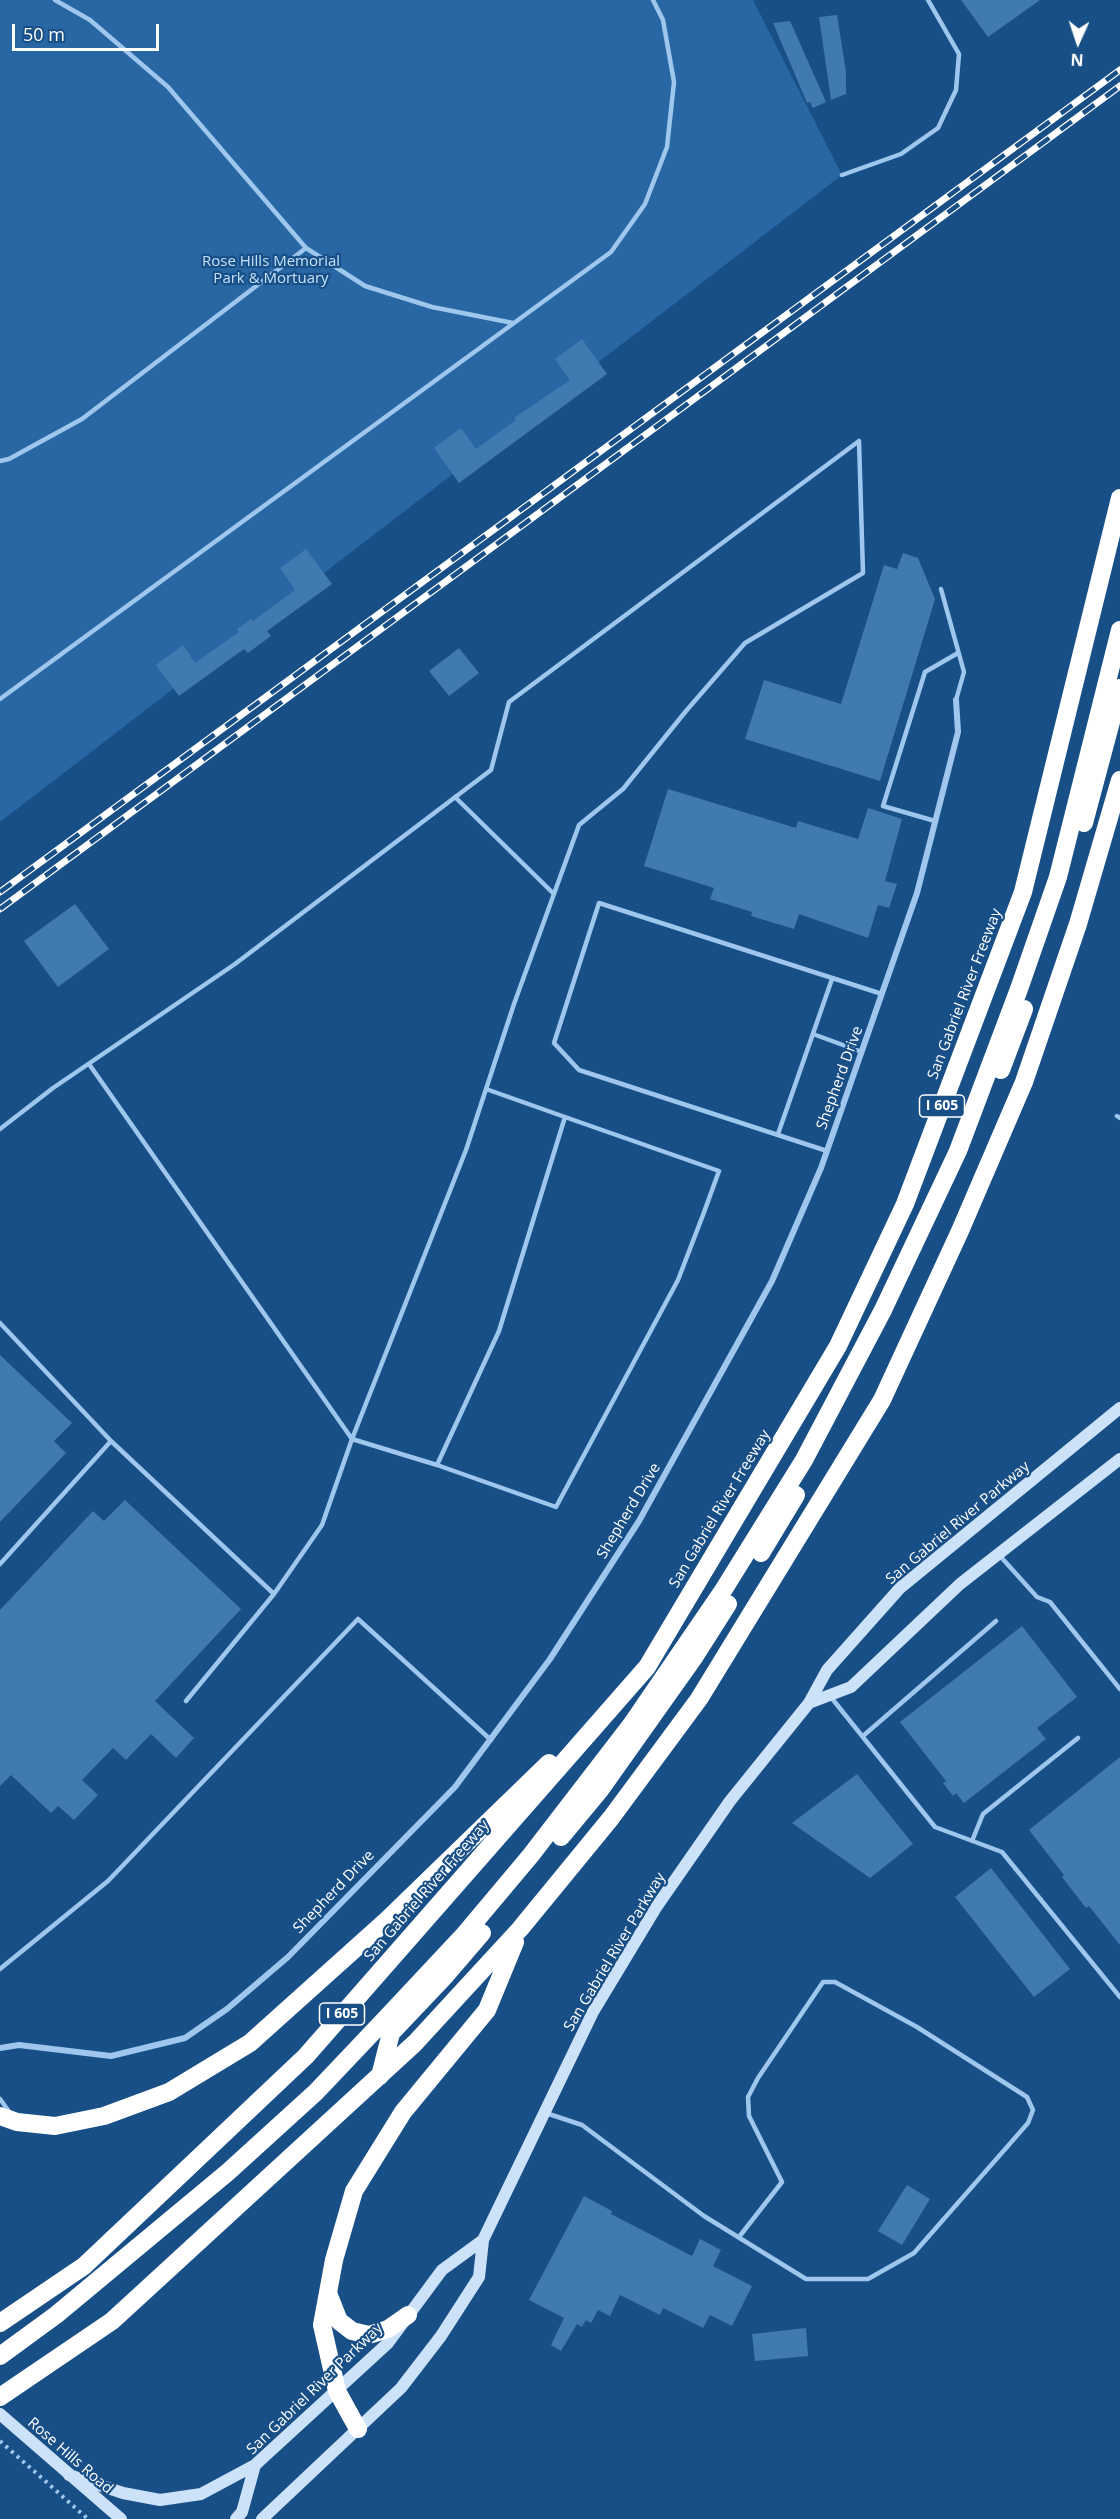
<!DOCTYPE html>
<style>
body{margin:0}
#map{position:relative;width:1120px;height:2519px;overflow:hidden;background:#184f87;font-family:"Open Sans",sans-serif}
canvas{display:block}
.north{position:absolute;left:1048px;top:12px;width:60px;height:60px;-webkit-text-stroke:4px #184f87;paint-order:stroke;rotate:183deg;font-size:16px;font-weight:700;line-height:24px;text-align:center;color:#fff}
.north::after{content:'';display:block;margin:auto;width:21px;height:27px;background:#fff;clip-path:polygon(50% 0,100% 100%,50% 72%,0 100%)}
.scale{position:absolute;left:12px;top:24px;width:147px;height:27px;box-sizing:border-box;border:3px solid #fff;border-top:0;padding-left:8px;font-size:18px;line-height:21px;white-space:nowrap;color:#fff;-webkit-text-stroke:4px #184f87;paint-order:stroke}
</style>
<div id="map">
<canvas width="1120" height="2519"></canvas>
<div class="north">N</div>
<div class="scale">50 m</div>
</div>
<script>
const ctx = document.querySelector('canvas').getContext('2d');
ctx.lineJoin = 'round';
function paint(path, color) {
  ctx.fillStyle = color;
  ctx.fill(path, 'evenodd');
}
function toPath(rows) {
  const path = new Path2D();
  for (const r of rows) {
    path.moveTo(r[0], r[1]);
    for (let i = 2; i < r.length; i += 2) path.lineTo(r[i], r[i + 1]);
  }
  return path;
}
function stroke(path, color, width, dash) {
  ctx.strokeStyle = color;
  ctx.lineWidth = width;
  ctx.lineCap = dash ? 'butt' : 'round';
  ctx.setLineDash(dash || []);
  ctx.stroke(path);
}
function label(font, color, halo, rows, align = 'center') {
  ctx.font = font + ' "Open Sans",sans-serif';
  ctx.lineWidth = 4.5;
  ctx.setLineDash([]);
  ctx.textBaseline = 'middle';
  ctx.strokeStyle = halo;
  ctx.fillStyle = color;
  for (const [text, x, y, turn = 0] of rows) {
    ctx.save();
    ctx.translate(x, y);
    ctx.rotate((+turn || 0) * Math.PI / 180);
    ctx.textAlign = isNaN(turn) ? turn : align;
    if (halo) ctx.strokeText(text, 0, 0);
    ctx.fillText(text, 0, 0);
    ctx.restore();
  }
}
paint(toPath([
 [0,0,753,0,842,175,0,822]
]), '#2867a4');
paint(toPath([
 [961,0,1040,0,988,37],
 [837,15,846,72,846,94,831,100,819,17],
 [790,21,826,102,813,108,810,102,807,103,773,23],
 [582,339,607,374,459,483,434,448,461,428,476,449,516,420,514,418,570,380,555,359],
 [306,549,332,584,267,631,271,636,248,653,244,649,179,696,156,665,183,645,195,663,239,632,237,629,251,619,253,621,295,590,280,568],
 [903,553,918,558,935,599,880,781,745,739,764,680,841,704,884,565,897,569],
 [459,648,479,673,449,696,429,671],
 [668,789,796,828,798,821,858,839,868,808,902,819,885,881,897,884,889,908,878,905,868,938,799,914,794,929,751,916,752,912,710,899,714,888,644,866],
 [75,904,109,949,58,987,24,941],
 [0,1355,72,1423,54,1441,66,1453,0,1522],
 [125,1500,241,1609,155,1701,194,1738,176,1758,151,1734,126,1760,113,1748,82,1780,98,1795,74,1820,58,1806,51,1813,11,1775,0,1786,0,1610,93,1511,104,1521],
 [1022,1626,1077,1697,1037,1728,1046,1739,964,1803,956,1793,953,1796,943,1783,946,1781,900,1722],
 [1120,1757,1120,1945,1089,1906,1086,1908,1062,1877,1064,1875,1029,1830],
 [857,1774,913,1844,870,1878,792,1823],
 [991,1868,1070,1969,1034,1997,955,1897],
 [907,2185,930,2199,902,2245,878,2231],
 [584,2196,612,2211,611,2214,692,2256,700,2239,721,2250,713,2266,752,2286,732,2326,710,2315,703,2328,663,2308,660,2315,620,2295,610,2316,598,2310,591,2323,586,2320,582,2327,577,2324,561,2351,551,2345,564,2318,529,2300],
 [806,2328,808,2356,755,2361,752,2334]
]), '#4179b1');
stroke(toPath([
 [0,2441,88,2519]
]), '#9fc7ed', 4, [3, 4.5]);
stroke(toPath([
 [55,0,90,20,168,87,306,248,365,286,432,307,513,323],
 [842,175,901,154,938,128,956,90,959,54,928,0],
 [0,461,9,459,82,419,306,248],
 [941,589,964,672,956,700],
 [0,699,611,252,645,204,667,147,674,82,663,20,653,0],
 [455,797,554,894],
 [935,821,883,806,925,672,958,653],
 [813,1034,862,1052],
 [89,1064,352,1439,437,1465,499,1331,565,1117,486,1089],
 [1117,1116,1120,1118],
 [0,1129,53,1088,235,964,491,770,509,702,859,441,863,573,745,643,686,711,623,789,579,825,514,1004,466,1150,352,1439,322,1525,274,1594],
 [778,1134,832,979],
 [827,1151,579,1070,554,1043,599,903,882,994],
 [0,1323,111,1441,0,1564],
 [111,1441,274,1594,186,1701],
 [437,1465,556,1507,678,1280,703,1215,719,1171,565,1117],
 [1000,1556,1037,1597,1050,1602,1120,1689],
 [830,1696,935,1827,1002,1852,1120,1997],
 [863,1736,996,1621],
 [972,1841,983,1814,1078,1738],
 [0,1969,108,1881,358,1619,491,1740],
 [0,2099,10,2113],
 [546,2113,582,2125,704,2216,806,2279,868,2279,914,2253,1028,2123,1033,2110,1027,2097,917,2027,835,1982,823,1982,758,2078,748,2097,749,2116,782,2182,739,2237]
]), '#9fc7ed', 4.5);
stroke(toPath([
 [0,2048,19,2045,111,2056,185,2038,227,2009,288,1957,455,1787,550,1659,639,1521,772,1281,821,1168,917,893,958,732,956,700]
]), '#9fc7ed', 6);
stroke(toPath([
 [809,1703,851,1687,960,1584,1120,1459],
 [0,2414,121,2519],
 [69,2475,123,2493,160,2500,201,2494,255,2465],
 [236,2519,242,2512,255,2465,388,2343,442,2270,483,2240],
 [262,2519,401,2388,441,2336,479,2277,483,2240,593,2012,657,1906,730,1801,809,1703,827,1670,900,1588,1120,1408]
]), '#cce2f9', 12);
stroke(toPath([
 [1084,823,1120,688],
 [1001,1070,1024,1009],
 [761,1553,796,1495],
 [561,1837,600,1790,695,1656,728,1604],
 [380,2076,391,2033,446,1975,482,1933],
 [0,2116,17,2122,55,2126,104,2116,169,2092,250,2043,387,1920,549,1763],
 [328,2293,339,2321,352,2331,369,2335,388,2329,408,2315],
 [0,2323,84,2266,306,2056,647,1667,838,1346,905,1204,1023,892,1120,498],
 [0,2356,56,2315,228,2172,316,2092,389,2015,463,1936,531,1855,631,1725,724,1589,804,1460,883,1310,958,1151,1019,989,1058,877,1120,630],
 [0,2397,112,2321,415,2043,520,1929,611,1818,699,1699,882,1400,960,1231,1024,1082,1078,924,1120,780],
 [358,2429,337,2391,322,2325,334,2260,354,2191,403,2112,487,2010,515,1942]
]), '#fff', 18);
const rail = toPath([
 [0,892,1120,70],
 [0,909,1120,86]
]);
stroke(rail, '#fff', 7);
stroke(rail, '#184f87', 4.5, [14]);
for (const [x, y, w] of [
 [942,1106,45],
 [342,2014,45]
]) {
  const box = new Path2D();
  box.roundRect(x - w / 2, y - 11, w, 22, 4.5);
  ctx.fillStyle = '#184f87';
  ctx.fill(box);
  stroke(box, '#fff', 1.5);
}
label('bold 14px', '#fff', null, [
 ["I 605",942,1106],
 ["I 605",342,2014]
]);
label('15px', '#c5e0f9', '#184f87', [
 ["Rose Hills Memorial",271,262],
 ["Park & Mortuary",271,279]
]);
label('15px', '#fff', '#184f87', [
 ["San Gabriel River Freeway",965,994,-69],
 ["Shepherd Drive",840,1078,-70],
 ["San Gabriel River Freeway",720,1509,-59],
 ["Shepherd Drive",629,1511,-59],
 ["San Gabriel River Parkway",958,1523,-40],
 ["San Gabriel River Freeway",427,1891,-49],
 ["Shepherd Drive",334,1892,-46],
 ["San Gabriel River Parkway",615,1952,-59],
 ["San Gabriel River Parkway",315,2389,-44],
 ["Rose Hills Road",70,2456,41]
]);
</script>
